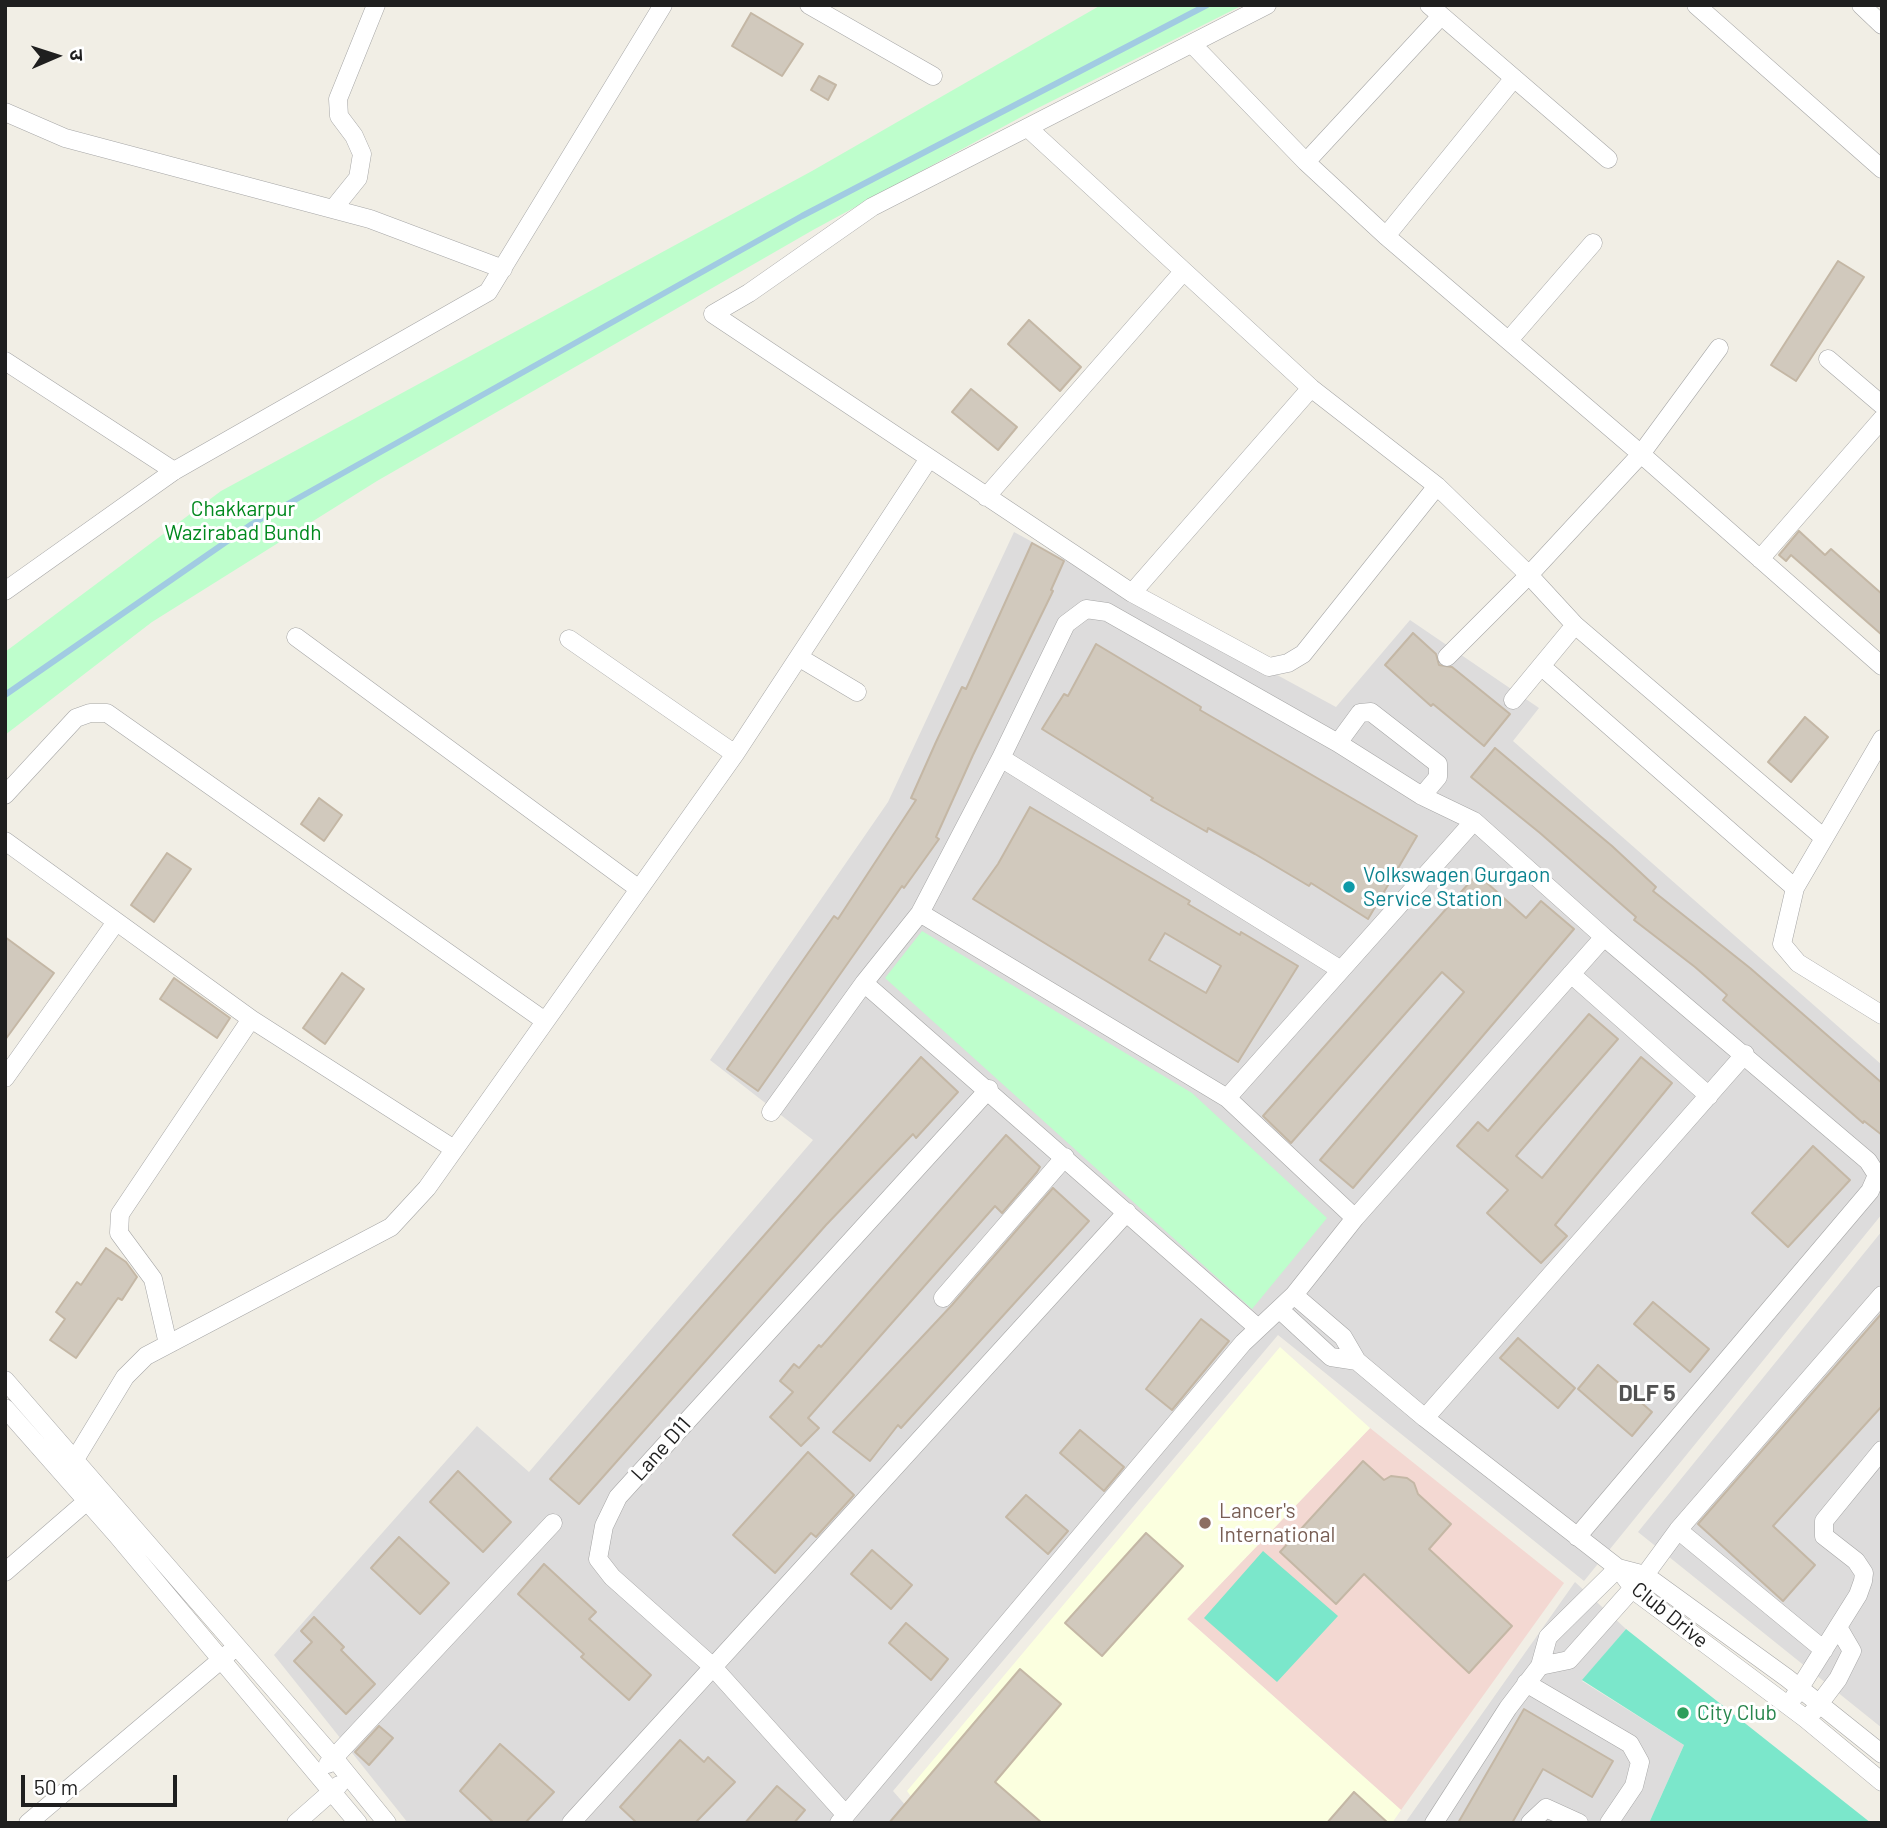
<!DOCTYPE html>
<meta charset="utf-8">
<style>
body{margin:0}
#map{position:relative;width:1887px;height:1828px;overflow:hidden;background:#f1eee5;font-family:Barlow,"Noto Sans Devanagari",sans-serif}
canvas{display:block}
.frame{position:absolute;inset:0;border:7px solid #1f1f1f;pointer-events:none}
.north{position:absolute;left:21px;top:21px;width:70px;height:70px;-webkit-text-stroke:5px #fff;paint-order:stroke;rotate:87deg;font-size:19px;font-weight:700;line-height:28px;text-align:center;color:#1f1f1f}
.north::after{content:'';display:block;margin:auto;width:24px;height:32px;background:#1f1f1f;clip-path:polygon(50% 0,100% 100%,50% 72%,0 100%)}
.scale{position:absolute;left:21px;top:1775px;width:156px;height:32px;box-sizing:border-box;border:4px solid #1f1f1f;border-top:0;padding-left:9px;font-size:21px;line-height:24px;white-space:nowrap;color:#1f1f1f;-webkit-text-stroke:5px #fff;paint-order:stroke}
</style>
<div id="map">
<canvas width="1887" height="1828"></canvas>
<div class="frame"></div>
<div class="north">उ</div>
<div class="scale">50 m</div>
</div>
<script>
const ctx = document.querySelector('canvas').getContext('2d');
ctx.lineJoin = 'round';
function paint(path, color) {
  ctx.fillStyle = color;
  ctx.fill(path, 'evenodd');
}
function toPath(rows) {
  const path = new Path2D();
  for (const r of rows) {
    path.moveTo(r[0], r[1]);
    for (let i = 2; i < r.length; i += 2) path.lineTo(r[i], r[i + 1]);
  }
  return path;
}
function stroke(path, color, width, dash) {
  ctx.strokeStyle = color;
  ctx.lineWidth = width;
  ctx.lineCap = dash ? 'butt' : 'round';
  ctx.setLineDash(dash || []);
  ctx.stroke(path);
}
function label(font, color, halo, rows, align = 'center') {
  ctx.font = font + ' Barlow,sans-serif';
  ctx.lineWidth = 6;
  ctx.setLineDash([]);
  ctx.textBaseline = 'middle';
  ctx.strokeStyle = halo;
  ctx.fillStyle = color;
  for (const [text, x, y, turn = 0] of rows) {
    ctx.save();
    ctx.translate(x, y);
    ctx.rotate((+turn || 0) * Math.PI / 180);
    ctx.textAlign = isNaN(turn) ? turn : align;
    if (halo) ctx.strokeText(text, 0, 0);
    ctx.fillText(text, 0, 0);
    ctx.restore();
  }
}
paint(toPath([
 [1014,532,1336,707,1410,620,1539,708,1513,741,1882,1065,1882,1214,1584,1581,1278,1335,893,1791,921,1823,408,1823,274,1655,477,1426,529,1472,813,1140,710,1060,888,802],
 [1882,1231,1882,1728,1638,1532],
 [1575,1582,1626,1629,1582,1681,1684,1745,1649,1823,1405,1823]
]), '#dddcdc');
paint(toPath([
 [1370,1428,1564,1583,1401,1810,1187,1619]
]), '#f3d8d2');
paint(toPath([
 [1280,1347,1370,1428,1187,1619,1401,1810,1392,1823,930,1823,907,1791]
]), '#fbffdf');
paint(toPath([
 [1101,5,1243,5,1034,110,813,230,377,481,152,622,5,735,5,652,221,491,812,171],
 [922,931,1192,1093,1327,1218,1252,1309,885,978]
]), '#befecc');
paint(toPath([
 [1263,1551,1338,1616,1277,1682,1204,1618],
 [1626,1629,1871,1823,1649,1823,1684,1745,1582,1680]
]), '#7be7cb');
stroke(toPath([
 [5,695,252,524,802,216,1207,5]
]), '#a1cbe2', 6);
const building = toPath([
 [751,13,803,44,782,76,732,46,751,13],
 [819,76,836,85,828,100,811,90,819,76],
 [1838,261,1864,277,1796,381,1771,365,1838,261],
 [1029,320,1081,367,1060,391,1008,344,1029,320],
 [971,389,1017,427,998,450,952,412,971,389],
 [1799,531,1825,555,1831,549,1882,594,1882,635,1791,555,1786,561,1779,555,1799,531],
 [1032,543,1064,561,1051,590,1053,591,973,755,936,837,939,839,904,888,902,886,758,1091,727,1069,834,916,838,919,916,800,911,798,936,742,962,687,966,689,1032,543],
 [1413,633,1436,654,1439,665,1452,667,1510,714,1484,746,1433,704,1431,706,1385,665,1413,633],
 [1096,644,1201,707,1200,710,1417,836,1368,919,1311,883,1309,886,1255,854,1208,828,1207,832,1151,800,1153,798,1042,729,1064,694,1068,696,1096,644],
 [1805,717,1828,737,1791,782,1768,762,1805,717],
 [1495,748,1612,846,1656,887,1653,891,1750,968,1882,1083,1882,1135,1864,1121,1863,1123,1723,1000,1727,995,1695,967,1634,920,1636,917,1540,833,1471,777,1495,748],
 [319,798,342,815,324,841,301,824,319,798],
 [1030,807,1190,901,1188,904,1240,935,1241,932,1298,966,1238,1062,973,899,998,864,1030,807],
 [1165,933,1221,966,1206,993,1149,960,1165,933],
 [167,853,191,869,154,922,131,905,167,853],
 [1477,874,1526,918,1541,901,1574,929,1353,1188,1320,1160,1464,992,1442,972,1291,1143,1263,1116,1477,874],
 [5,937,54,973,5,1040,5,937],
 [342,973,364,989,325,1044,303,1028,342,973],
 [174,978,230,1018,217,1038,160,999,174,978],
 [1589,1014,1618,1039,1516,1156,1542,1178,1641,1057,1672,1083,1555,1225,1567,1236,1541,1263,1487,1213,1508,1190,1457,1146,1478,1122,1488,1131,1589,1014],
 [921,1057,958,1092,916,1138,913,1134,826,1225,579,1504,550,1479,921,1057],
 [1006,1135,1040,1167,1037,1172,1002,1213,995,1206,808,1418,819,1428,801,1446,770,1417,793,1392,780,1381,794,1364,799,1368,819,1345,821,1347,1006,1135],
 [1813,1146,1850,1180,1788,1247,1752,1213,1813,1146],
 [1053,1188,1089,1221,901,1428,898,1425,870,1461,833,1432,952,1305,1053,1188],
 [106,1248,126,1262,137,1277,122,1300,118,1298,76,1358,50,1340,65,1319,56,1312,77,1282,81,1285,106,1248],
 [1653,1302,1709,1349,1690,1372,1634,1324,1653,1302],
 [1882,1313,1882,1406,1773,1526,1815,1565,1783,1601,1698,1524,1882,1313],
 [1201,1319,1229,1341,1172,1410,1146,1389,1201,1319],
 [1518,1338,1575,1388,1558,1408,1500,1358,1518,1338],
 [1598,1365,1652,1412,1632,1436,1578,1389,1598,1365],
 [1080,1430,1124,1467,1104,1491,1060,1453,1080,1430],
 [808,1452,854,1495,816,1537,811,1533,775,1573,733,1535,808,1452],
 [1363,1461,1384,1480,1391,1476,1407,1478,1414,1483,1418,1494,1451,1524,1429,1549,1512,1626,1469,1673,1364,1574,1336,1604,1280,1552,1363,1461],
 [458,1471,511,1522,483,1552,430,1502,458,1471],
 [1026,1495,1068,1531,1048,1554,1006,1517,1026,1495],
 [1146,1533,1183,1566,1102,1656,1065,1623,1146,1533],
 [399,1537,449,1583,420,1614,371,1568,399,1537],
 [872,1550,912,1585,891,1609,851,1574,872,1550],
 [544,1564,596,1612,589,1619,651,1675,629,1700,581,1657,584,1654,518,1594,544,1564],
 [314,1617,344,1647,341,1650,375,1684,346,1714,294,1661,312,1642,301,1631,314,1617],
 [906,1623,948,1659,931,1680,889,1643,906,1623],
 [1020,1669,1061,1704,995,1782,1042,1823,889,1823,1020,1669],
 [1524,1709,1613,1761,1592,1797,1543,1769,1512,1823,1458,1823,1524,1709],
 [379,1726,393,1738,369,1765,355,1752,379,1726],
 [680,1740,704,1762,708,1757,735,1782,695,1823,637,1823,620,1807,680,1740],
 [500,1744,554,1792,525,1823,494,1823,460,1791,500,1744],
 [777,1786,805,1810,794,1823,745,1823,777,1786],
 [1354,1792,1388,1823,1327,1823,1354,1792]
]);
paint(building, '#d1c9bd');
stroke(building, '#c4b7a5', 2);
const street = toPath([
 [809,5,933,76],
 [1267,5,872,207,749,293,713,314,1132,593,1269,667,1288,663,1303,654,1437,486],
 [1429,5,1608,159],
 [1696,5,1882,169],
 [1861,5,1882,25],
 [1193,45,1306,162,1386,236,1641,454,1882,666],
 [5,112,65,138,370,219,503,269],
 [1028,128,1311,388,1437,486,1529,575,1575,625,1824,838],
 [1306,162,1441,16],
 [333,209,358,178,362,154,354,136,339,116,338,99,376,5],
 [1386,236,1514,78],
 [1509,340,1593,243],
 [1828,359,1882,405],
 [5,361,174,471],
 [986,497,1182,273],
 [1760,559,1882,419],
 [5,591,174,471,488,292,663,5],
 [1132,593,1311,388],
 [296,637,639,889],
 [569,639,735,754],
 [1447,657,1529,575,1641,454,1719,348],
 [800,658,857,692],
 [1541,666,1795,888],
 [1513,700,1575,625],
 [1882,739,1795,888,1782,944,1798,963,1882,1015],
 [1338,743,1360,713,1371,712,1438,764,1438,777,1422,796],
 [1001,758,1341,970],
 [5,795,76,718,90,713,107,713,545,1021],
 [5,841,251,1019,454,1149],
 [920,913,1227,1098,1355,1218],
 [1571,974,1709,1096],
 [864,983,1258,1328],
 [5,1078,116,922],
 [1227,1098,1474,821],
 [771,1112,864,983,920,913,1001,758,1066,624,1086,609,1107,612,1338,743,1422,796,1474,821,1604,937,1868,1161,1877,1175,1870,1191,1577,1537],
 [1294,1295,1343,1337,1357,1361,1425,1418,1618,1568,1636,1592,1806,1719,1882,1782],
 [943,1298,1065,1157],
 [1279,1309,1331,1357,1357,1361],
 [168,1344,153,1279,119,1233,120,1214,251,1019],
 [5,1380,334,1758,387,1823],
 [5,1408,116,1534,358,1823],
 [1425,1418,1745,1054],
 [74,1461,125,1377,146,1356,391,1227,427,1188,735,754,928,460],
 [1618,1568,1645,1575,1787,1678,1882,1754],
 [5,1572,94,1495],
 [1645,1575,1678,1530],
 [1824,1650,1678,1530,1882,1295],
 [1540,1666,1569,1660,1633,1588],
 [1526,1683,1630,1744,1640,1762,1634,1786,1609,1823],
 [1794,1697,1858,1595,1863,1581,1864,1573,1856,1561,1824,1536,1824,1521,1882,1450],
 [1813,1712,1838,1679,1852,1651,1838,1627],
 [328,1764,553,1523],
 [846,1815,712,1666,612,1577,598,1559,604,1526,618,1497,989,1089],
 [28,1823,229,1653],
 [296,1823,339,1785],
 [571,1823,1127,1212],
 [839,1823,1243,1343,1294,1295,1355,1218,1604,937],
 [1434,1823,1508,1708,1540,1666,1548,1637,1618,1568],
 [1530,1823,1546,1808,1579,1823]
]);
stroke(street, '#a6a6a6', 19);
stroke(street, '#fff', 18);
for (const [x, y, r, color] of [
 [1349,887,7,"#0f9aa8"],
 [1205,1523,7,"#8d6e63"],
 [1683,1713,7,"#2e9e5b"]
]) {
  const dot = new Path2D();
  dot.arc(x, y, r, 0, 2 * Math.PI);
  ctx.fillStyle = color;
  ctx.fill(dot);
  stroke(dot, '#fff', 2.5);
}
label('21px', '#01891e', '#fff', [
 ["Chakkarpur",243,509],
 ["Wazirabad Bundh",243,533]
]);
label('21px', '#0d838f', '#fff', [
 ["Volkswagen Gurgaon",1363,875],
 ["Service Station",1363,899]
], 'left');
label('21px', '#1f1f1f', '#fff', [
 ["Lane D11",661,1449,-48],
 ["Club Drive",1670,1615,39]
]);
label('21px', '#785e54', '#fff', [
 ["Lancer's",1219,1511],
 ["International",1219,1535]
], 'left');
label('21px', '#27864d', '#fff', [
 ["City Club",1697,1713]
], 'left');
label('bold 23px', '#525252', '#fff', [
 ["DLF 5",1647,1393]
]);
</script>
